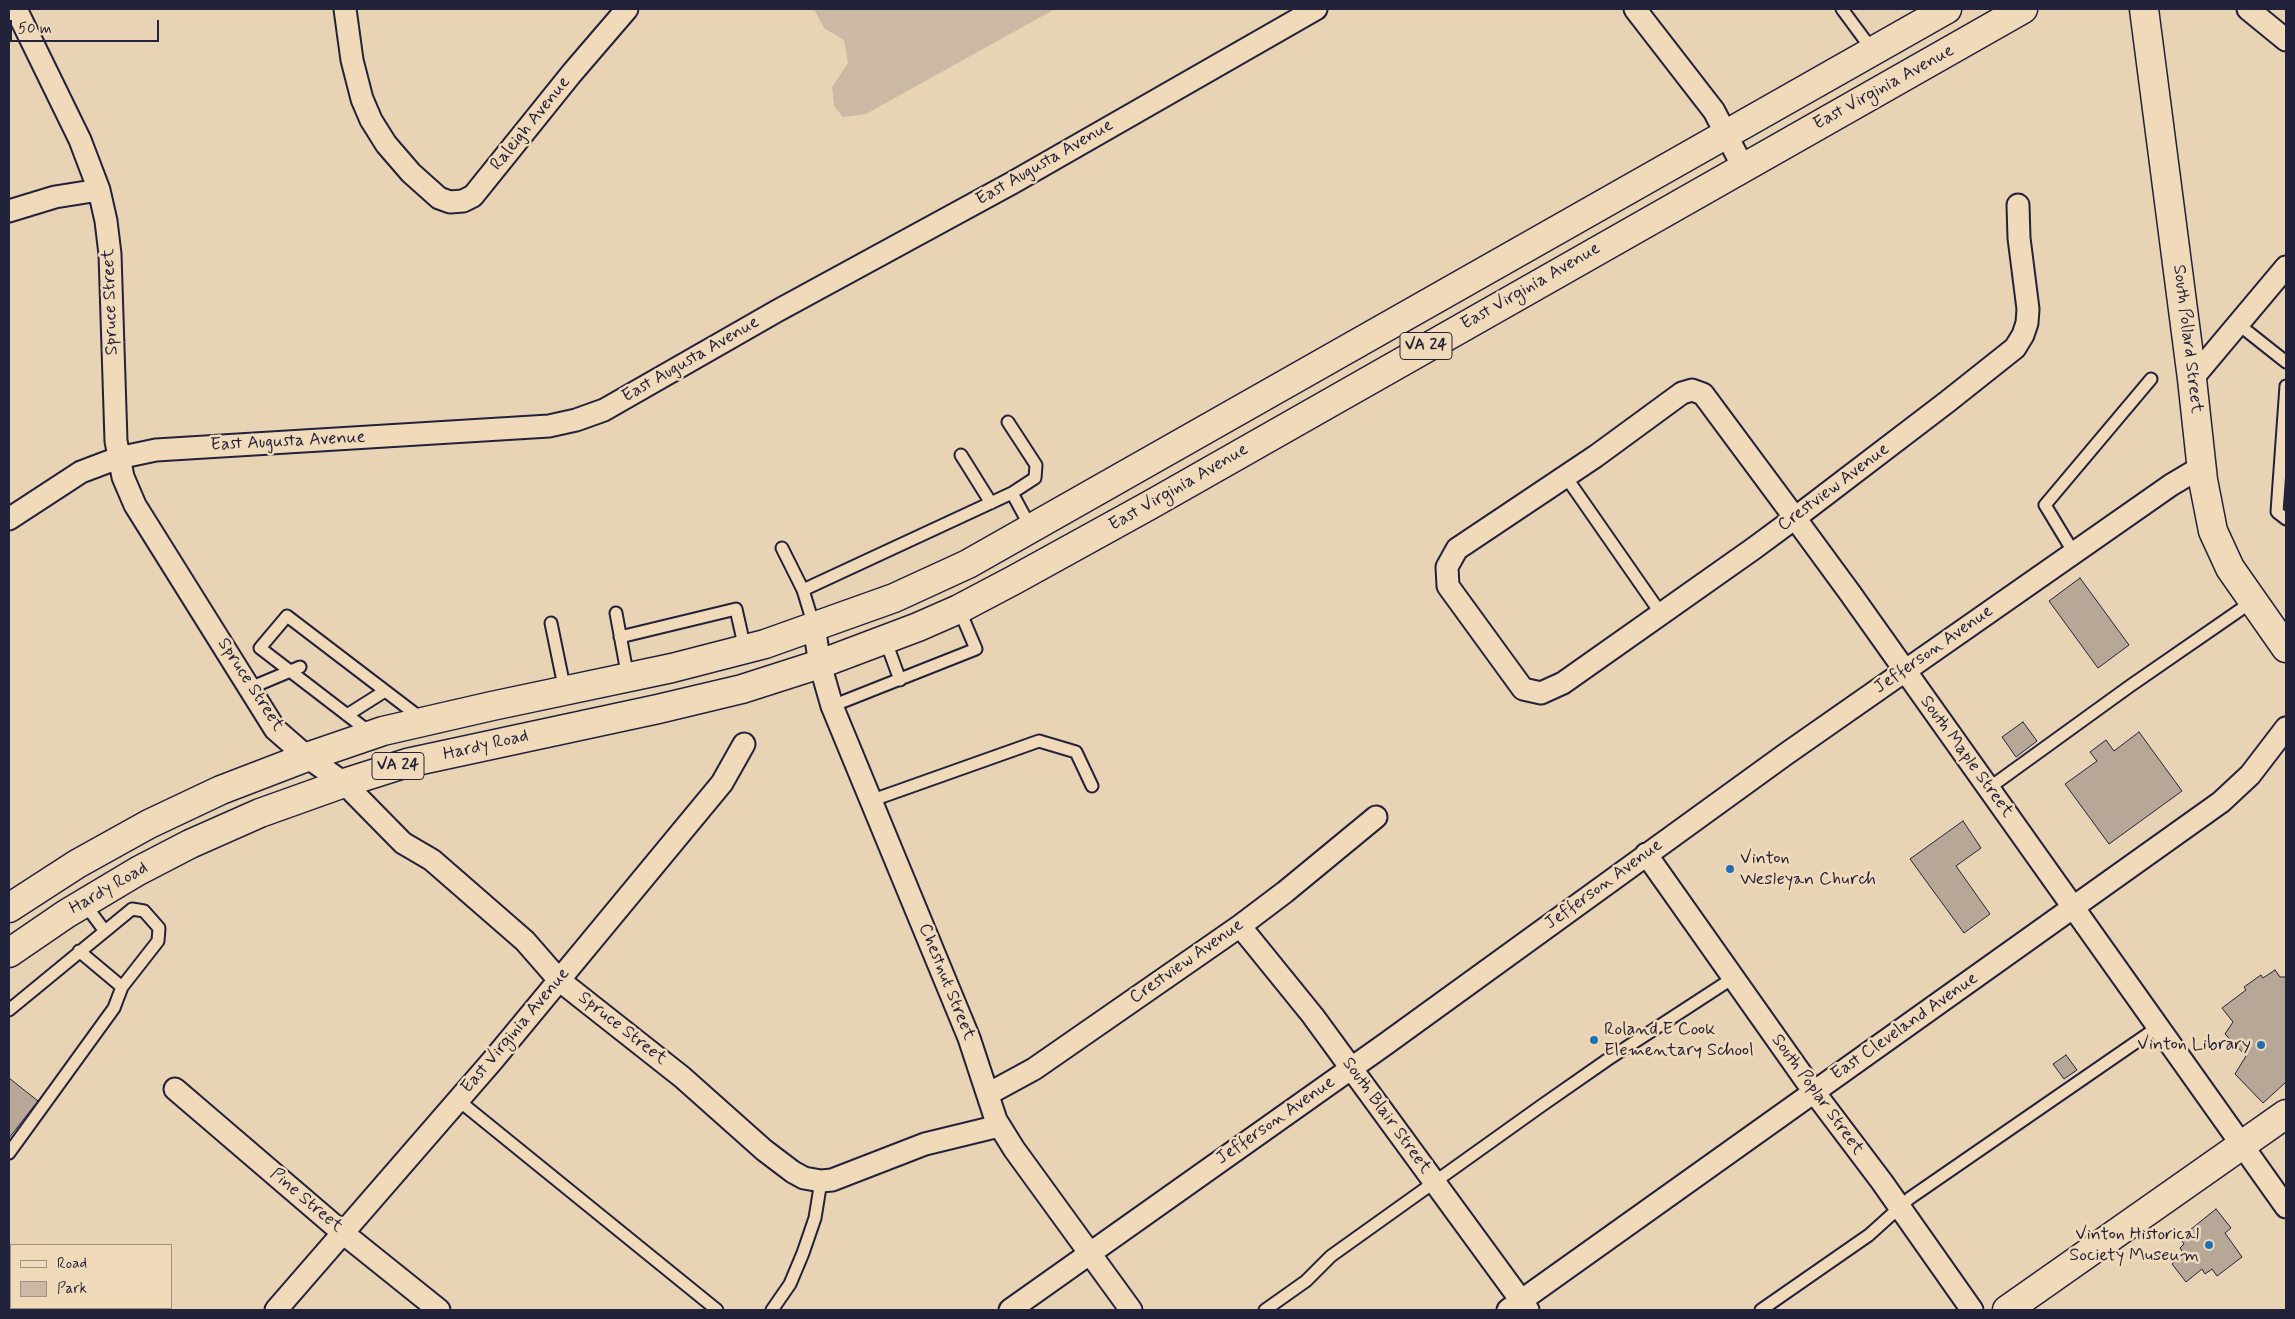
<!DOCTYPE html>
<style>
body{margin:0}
#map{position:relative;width:2295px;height:1319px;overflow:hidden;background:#e9d3b5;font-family:Mynerve,sans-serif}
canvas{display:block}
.frame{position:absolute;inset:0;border:10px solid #22223b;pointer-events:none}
.legend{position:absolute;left:10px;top:1244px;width:162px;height:65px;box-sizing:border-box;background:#f1daba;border:1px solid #9e9087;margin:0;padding:6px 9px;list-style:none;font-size:15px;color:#22223b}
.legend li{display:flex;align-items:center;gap:10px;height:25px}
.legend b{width:25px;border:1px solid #9e9087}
.scale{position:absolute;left:10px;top:20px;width:149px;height:22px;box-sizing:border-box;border:2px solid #22223b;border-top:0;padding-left:6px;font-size:15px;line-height:18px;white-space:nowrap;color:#22223b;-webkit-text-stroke:4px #f1daba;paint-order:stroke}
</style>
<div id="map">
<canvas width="2295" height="1319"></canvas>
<div class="frame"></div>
<ul class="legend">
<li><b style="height:6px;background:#f1daba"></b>Road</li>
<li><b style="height:14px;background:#cbb9a3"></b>Park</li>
</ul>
<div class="scale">50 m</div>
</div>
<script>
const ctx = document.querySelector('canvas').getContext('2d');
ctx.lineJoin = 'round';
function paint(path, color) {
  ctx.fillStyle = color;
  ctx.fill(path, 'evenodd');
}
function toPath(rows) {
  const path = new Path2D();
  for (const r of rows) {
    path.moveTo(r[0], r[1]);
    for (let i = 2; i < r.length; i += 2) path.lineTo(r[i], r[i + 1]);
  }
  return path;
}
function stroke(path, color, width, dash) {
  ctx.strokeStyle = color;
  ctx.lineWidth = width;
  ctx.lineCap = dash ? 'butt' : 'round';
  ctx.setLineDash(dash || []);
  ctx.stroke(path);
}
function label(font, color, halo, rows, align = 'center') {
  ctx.font = font + ' Mynerve,sans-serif';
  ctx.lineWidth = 5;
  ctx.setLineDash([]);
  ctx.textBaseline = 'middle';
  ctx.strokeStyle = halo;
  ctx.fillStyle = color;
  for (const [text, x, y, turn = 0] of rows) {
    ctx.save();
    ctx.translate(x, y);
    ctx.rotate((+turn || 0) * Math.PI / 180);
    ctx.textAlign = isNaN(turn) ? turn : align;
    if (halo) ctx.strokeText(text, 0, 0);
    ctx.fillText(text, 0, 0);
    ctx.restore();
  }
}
paint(toPath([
 [814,9,1055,9,866,114,843,117,834,106,832,87,848,63,844,40,824,28]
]), '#cbb9a3');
const building = toPath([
 [2080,578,2129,645,2098,668,2049,601,2080,578],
 [2023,722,2037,741,2016,757,2002,737,2023,722],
 [2139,732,2182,791,2109,844,2065,784,2097,761,2090,752,2106,740,2114,751,2139,732],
 [1963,821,1981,848,1956,866,1990,914,1964,933,1910,859,1963,821],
 [2275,970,2280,977,2286,977,2286,1082,2263,1103,2235,1074,2246,1056,2225,1034,2233,1022,2222,1008,2246,990,2244,987,2261,975,2263,978,2275,970],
 [2066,1055,2077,1070,2064,1079,2053,1064,2066,1055],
 [9,1078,38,1101,9,1138,9,1078],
 [2216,1209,2231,1228,2225,1233,2242,1257,2217,1276,2212,1269,2205,1274,2202,1269,2186,1282,2172,1264,2184,1254,2180,1248,2184,1244,2180,1238,2216,1209]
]);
paint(building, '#b7a797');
stroke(building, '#22223b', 1);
const service = toPath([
 [1842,9,1873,51],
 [2238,324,2286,362],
 [2286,386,2277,512,2286,519],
 [1008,422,1036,465,1035,478,1012,493],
 [961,455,991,503],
 [1566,477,1662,615],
 [782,548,803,590],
 [2074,553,2045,505,2151,379],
 [616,613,628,678],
 [551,623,565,691],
 [814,626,803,590,1012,493,1031,528],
 [620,637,736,609,745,649],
 [885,639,900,680],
 [250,688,300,667],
 [832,706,976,649,959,609],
 [347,715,385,691],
 [372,734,260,648,287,616,422,719],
 [1989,788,2130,686,2253,601],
 [870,801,1039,741,1076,752,1092,786],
 [84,903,104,930],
 [79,951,122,987],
 [9,1010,132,909,144,911,159,928,158,941,122,987,114,1008,9,1153],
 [458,1100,717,1310],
 [772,1310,790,1284,803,1253,815,1218,821,1181],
 [1265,1310,1306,1281,1331,1256,1541,1106,1607,1060,1733,978],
 [1761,1310,1869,1235,1910,1198,2158,1027]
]);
const minor = toPath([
 [16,9,80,140,99,190,106,221,110,254,116,441,123,477,135,505,275,729,307,757,344,783,403,843,432,860,525,941,559,980,682,1077,764,1150,793,1172,804,1178,821,1181,832,1180,925,1144,999,1126],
 [345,9,352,60,362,99,371,120,386,144,411,173,439,198,450,202,463,201,473,196,572,73,627,9],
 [1635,9,1714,111,1743,167],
 [2248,9,2286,40],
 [2018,205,2019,238,2028,309,2027,323,2023,335,2015,348,1947,402,1795,518,1753,549,1563,683,1541,693,1523,689,1448,586,1447,567,1457,549,1596,456,1682,393,1692,390,1703,394,1795,518,1850,593,2286,1207],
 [9,211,55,197,99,190],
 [2192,379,2286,267],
 [9,519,81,472,118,458,156,450,549,426,576,420,604,410,777,311,1012,183,1316,9],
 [814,627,820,664,832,706,969,1038,996,1120,1014,1149,1131,1310],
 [1646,854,1814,1092,1882,1182,1972,1310],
 [1240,926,1313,1016,1528,1310],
 [175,1089,343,1233,439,1310],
 [988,1094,1034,1069,1240,926,1285,892,1376,817],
 [276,1310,493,1060,722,783,744,744],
 [1010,1310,1387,1043,1786,754,2171,485,2203,466],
 [1508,1310,2221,802,2250,775,2286,728]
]);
const tertiary = toPath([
 [2007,1310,2286,1114]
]);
const secondary = toPath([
 [2144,9,2192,379,2203,480,2213,531,2230,568,2286,648]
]);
const primary = toPath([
 [9,908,77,864,149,824,221,790,307,757,383,731,492,706,672,668,765,644,894,598,968,564,1947,9],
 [9,953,66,914,138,871,190,844,260,813,344,783,407,763,658,709,742,689,820,664,918,627,959,609,1014,580,1150,505,2023,9]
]);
stroke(service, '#22223b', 15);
stroke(minor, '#22223b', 25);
stroke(tertiary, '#22223b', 31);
stroke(secondary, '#22223b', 31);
stroke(primary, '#22223b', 31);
stroke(service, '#f1daba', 11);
stroke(minor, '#f1daba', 21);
stroke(tertiary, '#f1daba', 28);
stroke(secondary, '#f1daba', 28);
stroke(primary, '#f1daba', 28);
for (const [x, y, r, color] of [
 [1730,869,5,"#1f6fb2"],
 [1594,1040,5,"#1f6fb2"],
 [2261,1045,5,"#1f6fb2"],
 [2209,1245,5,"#1f6fb2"]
]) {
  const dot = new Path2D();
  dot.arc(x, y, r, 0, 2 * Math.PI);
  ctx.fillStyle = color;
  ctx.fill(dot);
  stroke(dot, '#f1daba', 2);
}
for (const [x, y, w] of [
 [1426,346,52],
 [398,766,52]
]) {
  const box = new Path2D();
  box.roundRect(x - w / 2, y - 13.5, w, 27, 4);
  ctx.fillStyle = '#f1daba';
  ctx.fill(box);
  stroke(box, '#22223b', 1);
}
label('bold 16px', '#22223b', null, [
 ["VA 24",1426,346],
 ["VA 24",398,766]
]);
label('18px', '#22223b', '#f1daba', [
 ["East Virginia Avenue",1884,88,-29],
 ["Raleigh Avenue",531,124,-51],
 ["East Augusta Avenue",1045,163,-30],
 ["East Virginia Avenue",1531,287,-30],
 ["Spruce Street",111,302,-92],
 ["South Pollard Street",2187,339,83],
 ["East Augusta Avenue",691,360,-30],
 ["East Augusta Avenue",288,442,-3],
 ["East Virginia Avenue",1179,488,-30],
 ["Crestview Avenue",1834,488,-37],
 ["Jefferson Avenue",1934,650,-35],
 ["Spruce Street",250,685,57],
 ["Hardy Road",486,746,-13],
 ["South Maple Street",1966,757,54],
 ["Jefferson Avenue",1604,885,-36],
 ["Hardy Road",109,889,-30],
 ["Crestview Avenue",1187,962,-35],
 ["Chestnut Street",946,982,68],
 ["East Cleveland Avenue",1905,1027,-35],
 ["Spruce Street",622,1029,38],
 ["East Virginia Avenue",516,1031,-50],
 ["South Poplar Street",1817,1095,54],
 ["South Blair Street",1386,1116,54],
 ["Jefferson Avenue",1276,1121,-35],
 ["Pine Street",306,1201,40]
]);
label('18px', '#22223b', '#f1daba', [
 ["Vinton",1740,859],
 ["Wesleyan Church",1740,880],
 ["Roland E Cook",1604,1030],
 ["Elementary School",1604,1051],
 ["Vinton Library",2251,1045,"right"],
 ["Vinton Historical",2199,1235,"right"],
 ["Society Museum",2199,1256,"right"]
], 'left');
</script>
